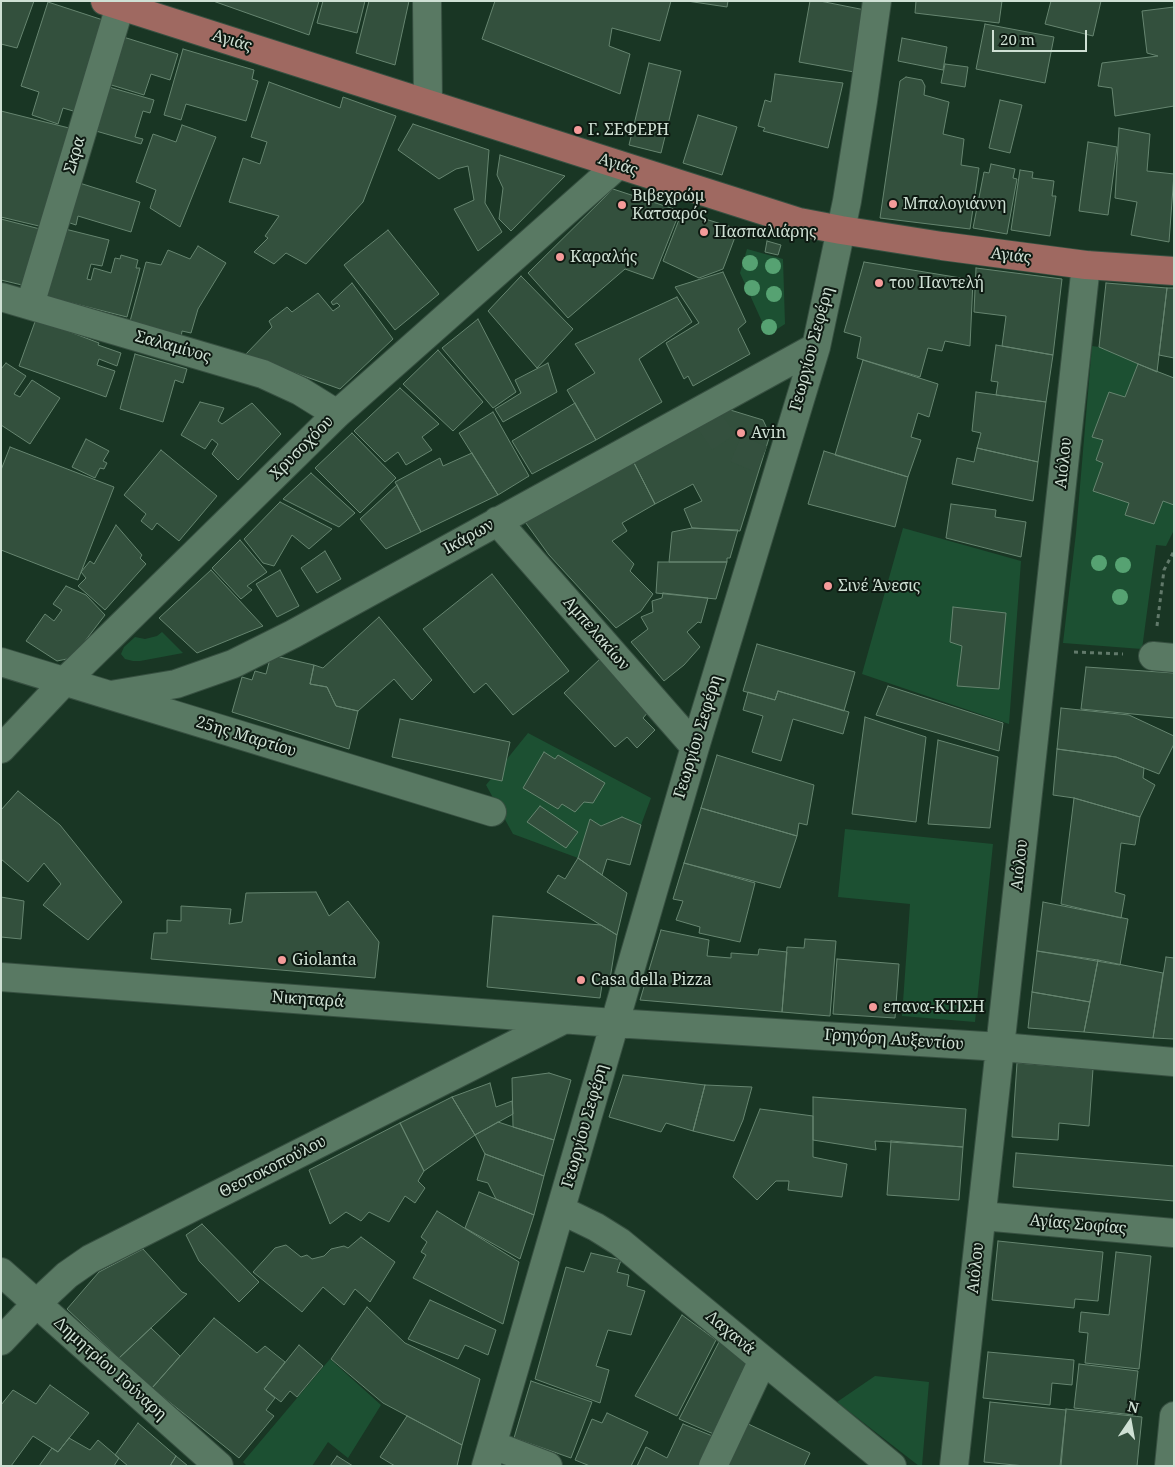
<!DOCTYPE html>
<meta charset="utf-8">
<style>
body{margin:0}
#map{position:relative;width:1175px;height:1467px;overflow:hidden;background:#193624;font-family:"Noto Serif",serif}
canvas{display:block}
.frame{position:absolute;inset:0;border:2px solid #cfe0d4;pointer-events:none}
.north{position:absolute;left:1105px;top:1397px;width:50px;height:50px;-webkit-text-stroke:4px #0e1a12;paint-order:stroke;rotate:12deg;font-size:14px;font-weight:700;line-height:20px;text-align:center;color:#cfe0d4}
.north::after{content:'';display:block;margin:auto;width:18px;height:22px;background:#cfe0d4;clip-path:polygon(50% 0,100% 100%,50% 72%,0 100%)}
.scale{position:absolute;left:992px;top:30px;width:95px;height:22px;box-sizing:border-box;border:2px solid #cfe0d4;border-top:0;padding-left:6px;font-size:15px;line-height:18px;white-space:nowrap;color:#cfe0d4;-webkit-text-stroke:4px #0e1a12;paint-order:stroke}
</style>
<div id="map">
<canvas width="1175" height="1467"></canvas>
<div class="frame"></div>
<div class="north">N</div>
<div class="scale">20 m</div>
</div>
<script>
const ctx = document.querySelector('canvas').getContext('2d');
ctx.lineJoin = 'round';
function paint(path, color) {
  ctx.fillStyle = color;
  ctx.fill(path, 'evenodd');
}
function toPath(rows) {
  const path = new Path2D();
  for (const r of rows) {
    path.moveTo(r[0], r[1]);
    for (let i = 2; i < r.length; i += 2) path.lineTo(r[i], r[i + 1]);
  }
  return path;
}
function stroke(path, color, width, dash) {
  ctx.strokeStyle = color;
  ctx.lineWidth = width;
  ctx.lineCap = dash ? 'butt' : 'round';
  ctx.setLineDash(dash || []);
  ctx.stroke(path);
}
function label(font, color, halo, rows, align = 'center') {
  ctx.font = font + ' "Noto Serif",serif';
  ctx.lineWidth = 4;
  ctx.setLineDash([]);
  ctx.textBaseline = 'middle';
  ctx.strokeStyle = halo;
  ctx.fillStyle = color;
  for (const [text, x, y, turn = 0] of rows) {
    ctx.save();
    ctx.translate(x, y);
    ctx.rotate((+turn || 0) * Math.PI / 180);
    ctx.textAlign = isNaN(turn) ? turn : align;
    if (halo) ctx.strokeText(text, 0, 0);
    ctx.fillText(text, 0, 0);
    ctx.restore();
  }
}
paint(toPath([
 [747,249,783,259,785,324,768,335,740,273],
 [1092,346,1099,347,1174,378,1174,530,1166,546,1156,545,1142,649,1063,643,1076,533],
 [903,528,1021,561,1009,724,862,674],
 [162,632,183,653,140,661,133,661,125,659,121,654,124,647,135,637,145,639,157,636],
 [528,733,651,798,641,825,622,817,601,826,590,820,578,858,513,834,486,785],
 [845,829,993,844,975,1022,902,1016,910,904,838,897],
 [330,1359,381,1405,348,1458,328,1442,312,1466,247,1466,243,1462],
 [875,1376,929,1382,922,1466,919,1466,837,1402]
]), '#1c5032');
const building = toPath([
 [1,1,34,1,17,48,1,44,1,1],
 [213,1,319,1,309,35,213,1],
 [323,1,365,1,357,33,317,23,323,1],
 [369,1,409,1,395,65,356,53,369,1],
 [495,1,671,1,660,41,612,28,609,46,630,54,620,94,482,39,495,1],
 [687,1,728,1,727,7,687,1],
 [810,1,820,1,865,10,854,72,799,62,810,1],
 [916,1,1002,1,999,23,915,13,916,1],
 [1051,1,1101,1,1093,36,1045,24,1051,1],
 [48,2,109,22,80,113,63,108,58,124,32,115,39,92,21,86,48,2],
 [1174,7,1174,106,1115,116,1112,88,1098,86,1102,63,1158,56,1147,53,1142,11,1174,7],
 [985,24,1054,37,1045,83,976,69,985,24],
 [120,36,178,54,170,80,151,74,144,95,105,83,120,36],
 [902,38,947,47,943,70,898,61,902,38],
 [183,49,254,70,252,79,258,81,246,121,186,104,181,120,164,115,183,49],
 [649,63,681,71,661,153,629,145,649,63],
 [945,64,968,67,965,87,941,83,945,64],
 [775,74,843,83,828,148,763,131,765,128,758,126,765,100,771,102,775,74],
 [906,77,922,80,925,86,924,95,949,102,943,134,964,139,961,165,979,168,970,229,880,218,900,81,906,77],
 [269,82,340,108,343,97,396,116,363,202,306,264,286,253,274,264,254,252,268,238,265,236,279,216,229,202,243,158,260,164,267,142,251,137,269,82],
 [102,85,154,100,150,113,143,111,135,137,143,139,141,144,89,129,102,85],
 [1000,100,1022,105,1010,153,989,148,1000,100],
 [1,111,69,128,43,227,1,217,1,111],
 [698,115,737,127,722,175,683,163,698,115],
 [413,124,489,150,485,203,502,232,478,251,454,209,474,200,468,166,456,169,439,179,398,150,413,124],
 [182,125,216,137,180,227,150,208,156,190,136,182,153,134,176,142,182,125],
 [1119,128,1150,134,1147,171,1174,174,1169,242,1131,235,1137,202,1115,198,1119,128],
 [1088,142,1117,147,1108,215,1079,211,1088,142],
 [500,155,565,176,511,231,499,219,503,188,497,175,500,155],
 [991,164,1015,169,1013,178,1017,179,1007,234,973,228,984,172,989,173,991,164],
 [1020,170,1033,172,1032,178,1054,181,1052,196,1056,196,1050,236,1011,230,1020,170],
 [73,181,140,202,131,232,78,216,76,225,61,220,73,181],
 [613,189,680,211,653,279,625,269,568,318,528,273,613,189],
 [682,212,738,229,723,269,699,278,663,261,682,212],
 [1,219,40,229,26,286,1,280,1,219],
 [61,228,109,240,102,266,91,264,87,279,91,280,94,268,111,273,115,258,120,259,121,255,138,260,136,268,140,268,127,317,44,296,61,228],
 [388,230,439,294,395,330,344,265,388,230],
 [767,241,781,245,778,255,765,252,767,241],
 [198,246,226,263,198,309,191,333,182,331,181,338,129,325,146,262,161,265,168,250,190,259,198,246],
 [864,262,973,280,970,346,945,341,942,351,928,348,920,377,857,358,861,337,844,332,864,262],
 [976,268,1062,279,1053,355,1002,346,1006,316,974,312,976,268],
 [723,272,746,322,738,329,750,354,693,386,688,376,684,379,666,343,699,323,675,287,723,272],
 [521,276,573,329,537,368,488,311,521,276],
 [352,283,393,339,340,389,245,355,272,327,269,321,287,307,292,312,318,293,333,311,340,306,337,303,333,305,331,302,352,283],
 [1106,283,1167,288,1157,372,1099,347,1106,283],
 [1167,288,1174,288,1174,358,1159,355,1167,288],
 [677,297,692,322,639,359,662,402,596,440,567,390,595,373,575,344,677,297],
 [36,319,99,343,98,345,121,353,117,366,99,359,97,365,115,371,106,397,19,366,36,319],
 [478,319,516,392,493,408,442,348,478,319],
 [996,345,1053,355,1046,402,996,395,998,382,991,381,996,345],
 [438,350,483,402,453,431,403,384,438,350],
 [135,354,187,369,183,383,175,380,163,422,120,409,135,354],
 [863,360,938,384,929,417,918,413,911,437,921,440,908,477,835,455,863,360],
 [6,363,26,376,14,394,20,397,32,380,60,398,30,444,1,425,1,369,6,363],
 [548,363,557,392,503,422,495,409,521,393,515,380,548,363],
 [1138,364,1174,378,1174,505,1163,501,1154,524,1125,515,1129,503,1093,491,1103,463,1096,460,1103,440,1092,437,1109,392,1125,397,1138,364],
 [400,388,439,424,422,437,432,450,406,465,398,452,385,462,354,431,400,388],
 [976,392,1046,402,1038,462,977,448,981,433,972,431,976,392],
 [200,402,224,408,218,421,222,424,252,403,281,434,238,480,212,454,218,444,212,439,205,449,181,435,200,402],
 [575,403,596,440,532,474,512,441,575,403],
 [727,409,763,420,770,435,740,531,692,528,684,509,702,501,693,484,655,504,632,459,727,409],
 [493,412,529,476,498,495,459,433,493,412],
 [352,433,396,478,360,513,315,468,352,433],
 [86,439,109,451,103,461,107,463,104,469,100,468,95,478,72,467,86,439],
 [10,447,114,487,78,580,1,550,1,470,10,447],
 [977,448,1038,462,1033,501,952,484,957,458,974,462,977,448],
 [161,450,217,496,179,541,157,523,152,530,141,521,146,514,124,495,161,450],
 [824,451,908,477,895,527,808,504,824,451],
 [472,453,498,495,421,532,395,482,440,458,443,466,472,453],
 [632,459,655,504,622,523,627,531,612,541,634,564,630,571,653,594,641,611,616,628,549,555,523,519,632,459],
 [311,473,355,513,339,527,283,499,311,473],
 [397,485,421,532,386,549,360,519,397,485],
 [280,502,332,529,309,549,292,535,274,566,263,563,244,539,280,502],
 [951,504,996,510,995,517,1026,522,1021,557,946,538,951,504],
 [116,525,142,555,140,558,146,564,105,610,78,586,86,578,81,572,90,561,94,564,116,525],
 [692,528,738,530,730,558,727,558,727,562,669,562,672,532,692,528],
 [240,540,267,572,247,586,252,590,241,599,212,568,240,540],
 [325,551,341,579,317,593,301,568,325,551],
 [658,562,727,562,716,599,656,593,658,562],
 [211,570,263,626,197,653,159,618,211,570],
 [280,570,299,606,277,617,256,584,280,570],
 [492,574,569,671,513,715,486,683,474,693,423,629,492,574],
 [66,586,86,595,105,615,72,658,57,661,26,641,45,614,54,621,62,610,53,604,66,586],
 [663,593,708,598,701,623,698,622,687,632,700,647,684,665,664,681,631,642,648,629,641,617,653,612,652,601,662,598,663,593],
 [953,607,1006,613,999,689,957,686,962,646,950,642,953,607],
 [379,617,432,680,412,700,394,679,358,711,336,706,327,687,310,684,314,665,323,668,379,617],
 [757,644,855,672,844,711,778,691,775,700,743,691,757,644],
 [271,655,314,665,310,684,327,687,336,706,358,711,349,749,232,712,242,677,252,680,255,671,266,674,271,655],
 [600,659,649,711,643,718,655,730,637,748,627,737,615,747,564,693,600,659],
 [1086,667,1174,673,1174,718,1081,709,1086,667],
 [888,686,1003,723,999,751,876,715,888,686],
 [778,691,849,712,843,734,793,719,781,761,752,752,763,716,743,710,748,692,775,700,778,691],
 [1061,708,1129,715,1174,736,1174,744,1159,774,1116,757,1057,749,1061,708],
 [865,717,926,737,916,822,852,814,865,717],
 [400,719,510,742,502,781,392,757,400,719],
 [938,740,998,757,990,828,928,824,938,740],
 [1057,749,1116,757,1144,768,1143,778,1155,785,1140,817,1074,798,1053,795,1057,749],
 [544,752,555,759,558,755,605,783,593,803,584,802,575,812,562,804,558,809,523,788,544,752],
 [717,755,814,785,807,825,799,823,797,836,701,808,717,755],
 [18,791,60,825,122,902,88,940,43,905,61,884,44,863,28,882,1,859,1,810,18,791],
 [1074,798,1140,817,1135,845,1121,843,1115,892,1125,895,1121,918,1061,904,1074,798],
 [540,806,578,832,566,848,527,822,540,806],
 [701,808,797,836,780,888,684,863,701,808],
 [622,817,641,825,630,865,607,859,602,875,578,858,590,819,601,826,622,817],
 [578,858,627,893,617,935,547,892,558,875,565,879,578,858],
 [684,863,755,883,740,942,699,933,700,927,676,920,683,901,673,899,684,863],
 [316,892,329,916,348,901,379,942,375,978,151,959,154,933,167,933,167,920,181,921,181,906,231,909,229,924,242,922,246,893,316,892],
 [1,897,24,901,21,939,1,937,1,897],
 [1043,902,1128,919,1120,965,1037,951,1043,902],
 [493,916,601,925,617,935,610,979,603,978,600,998,487,987,493,916],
 [661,930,709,940,707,956,731,958,731,953,758,955,759,949,787,952,782,1012,640,1000,661,930],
 [805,939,836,941,830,1016,782,1012,787,947,804,948,805,939],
 [1037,951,1098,960,1090,1002,1032,992,1037,951],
 [1166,957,1174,958,1174,1039,1153,1038,1166,957],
 [837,959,899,964,895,1018,833,1014,837,959],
 [1098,960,1163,973,1153,1038,1084,1032,1098,960],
 [1032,992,1090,1002,1084,1032,1028,1028,1032,992],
 [1017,1063,1093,1069,1089,1126,1059,1123,1058,1140,1012,1137,1017,1063],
 [549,1073,571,1080,554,1140,513,1127,512,1078,549,1073],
 [623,1075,705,1085,693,1131,666,1123,661,1132,609,1117,623,1075],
 [490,1083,496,1107,512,1101,513,1114,475,1135,452,1097,490,1083],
 [705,1085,752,1087,743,1120,734,1141,693,1131,705,1085],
 [452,1097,475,1135,424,1171,400,1123,452,1097],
 [813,1097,966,1109,963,1147,875,1141,876,1150,813,1140,813,1097],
 [760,1109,813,1116,813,1157,847,1164,842,1197,788,1190,789,1181,776,1181,757,1200,733,1177,760,1109],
 [498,1122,554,1140,544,1176,485,1154,475,1135,498,1122],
 [400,1123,424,1171,418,1181,425,1188,415,1203,405,1196,389,1222,369,1212,361,1221,346,1212,330,1224,309,1170,400,1123],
 [891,1141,963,1147,959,1200,887,1195,891,1141],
 [1016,1153,1174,1166,1174,1201,1013,1187,1016,1153],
 [485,1154,544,1176,534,1215,496,1199,488,1183,477,1180,485,1154],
 [479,1192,534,1215,520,1259,465,1228,479,1192],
 [437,1211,519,1262,503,1324,413,1278,426,1255,421,1252,427,1242,421,1237,437,1211],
 [202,1224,259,1282,239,1302,199,1261,186,1235,202,1224],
 [361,1237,395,1262,370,1302,355,1289,344,1305,323,1287,302,1312,253,1272,275,1248,286,1245,301,1257,307,1255,312,1259,324,1256,331,1249,344,1246,348,1248,361,1237],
 [998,1241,1103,1252,1098,1301,1075,1299,1074,1308,992,1300,998,1241],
 [143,1249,182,1292,187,1294,119,1358,67,1309,99,1272,143,1249],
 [1116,1252,1151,1256,1139,1369,1085,1363,1088,1333,1079,1332,1081,1312,1109,1315,1116,1252],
 [591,1253,621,1260,617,1272,629,1275,627,1286,645,1291,631,1335,608,1330,596,1366,609,1370,600,1403,535,1379,566,1267,584,1272,591,1253],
 [430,1300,496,1330,488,1355,465,1345,458,1359,408,1339,430,1300],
 [367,1307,405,1343,480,1379,462,1445,383,1403,331,1359,367,1307],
 [682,1315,716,1340,677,1416,635,1396,682,1315],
 [214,1318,257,1353,265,1346,285,1362,264,1389,275,1398,266,1410,274,1416,239,1458,152,1388,214,1318],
 [151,1328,180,1356,152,1388,119,1358,151,1328],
 [719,1342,754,1364,716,1435,679,1419,719,1342],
 [299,1345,323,1366,297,1397,290,1391,281,1402,264,1389,299,1345],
 [988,1352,1074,1360,1072,1385,1052,1383,1050,1405,983,1398,988,1352],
 [1079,1364,1138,1371,1133,1415,1074,1408,1079,1364],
 [531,1381,592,1402,571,1458,514,1438,531,1381],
 [50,1385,89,1413,58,1452,33,1436,11,1466,1,1466,1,1405,13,1390,36,1404,50,1385],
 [990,1402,1066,1410,1060,1466,1025,1466,984,1462,990,1402],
 [1066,1409,1142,1417,1137,1466,1061,1466,1066,1409],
 [607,1413,648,1432,631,1466,590,1466,575,1460,592,1419,602,1423,607,1413],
 [407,1416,462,1445,457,1466,395,1466,380,1457,407,1416],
 [744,1422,810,1453,804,1466,723,1466,744,1422],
 [138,1423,176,1456,170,1466,128,1466,115,1455,138,1423],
 [683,1424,715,1437,702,1466,637,1466,646,1447,667,1458,683,1424],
 [69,1438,90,1450,98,1440,119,1458,114,1466,39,1466,52,1448,58,1452,69,1438],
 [176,1456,188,1466,170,1466,176,1456],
 [337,1456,353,1466,330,1466,337,1456]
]);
paint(building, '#33503d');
stroke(building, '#668570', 1);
stroke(toPath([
 [708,419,725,444,763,460]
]), '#34503e', 28, [28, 14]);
const minor = toPath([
 [427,1,428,103],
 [1,297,263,374,300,391,337,414],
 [30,305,120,6],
 [497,521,695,747],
 [1153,656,1174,658],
 [1,662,492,812],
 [111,695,176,684,233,664,293,634,816,347],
 [1,749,65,681,337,414,618,165],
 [1,977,614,1023,1001,1047,1174,1062],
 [561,1210,596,1227,620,1242,892,1466],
 [982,1216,1174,1233],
 [1,1272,219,1466],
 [1,1341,36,1304,67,1275,90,1259,563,1020],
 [493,1445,548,1466],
 [486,1466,695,747,816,347,847,201,863,101,877,1],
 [713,1466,763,1360],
 [954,1466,1086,265],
 [1169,1466,1174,1416]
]);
const major = toPath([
 [105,1,799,222,841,230,942,246,1086,265,1174,271]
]);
stroke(minor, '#375041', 30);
stroke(major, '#375041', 30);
stroke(toPath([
 [1157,626,1164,570,1174,551],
 [1074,652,1123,654]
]), '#61796a', 3, [4, 4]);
stroke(minor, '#597963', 28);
stroke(major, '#9f6961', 28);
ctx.fillStyle = '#56a272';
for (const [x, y] of [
 [750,263],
 [773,266],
 [752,288],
 [774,294],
 [769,327],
 [1099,563],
 [1123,565],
 [1120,597]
]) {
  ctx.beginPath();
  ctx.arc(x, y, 8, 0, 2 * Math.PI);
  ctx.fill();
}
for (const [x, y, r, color] of [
 [578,130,5,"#f59b9a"],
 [893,204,5,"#f59b9a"],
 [622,205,5,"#f59b9a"],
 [704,232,5,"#f59b9a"],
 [560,257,5,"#f59b9a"],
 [879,283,5,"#f59b9a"],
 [741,433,5,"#f59b9a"],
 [828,586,5,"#f59b9a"],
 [282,960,5,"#f59b9a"],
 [581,980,5,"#f59b9a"],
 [873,1007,5,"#f59b9a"]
]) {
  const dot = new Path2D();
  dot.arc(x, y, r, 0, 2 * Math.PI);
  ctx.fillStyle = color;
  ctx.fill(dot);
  stroke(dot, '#0e1a12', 2);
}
label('16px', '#cfe0d4', '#0e1a12', [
 ["Αγιάς",232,41,17],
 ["Σκρα",75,155,-73],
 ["Αγιάς",618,165,18],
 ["Αγιάς",1011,256,7],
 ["Σαλαμίνος",173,347,16],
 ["Γεωργίου Σεφέρη",812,349,-75],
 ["Χρυσοχόου",302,448,-45],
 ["Αιόλου",1064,463,-84],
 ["Ικάρων",469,537,-29],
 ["Αμπελακίων",596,634,49],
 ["25ης Μαρτίου",246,737,17],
 ["Γεωργίου Σεφέρη",698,737,-73],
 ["Αιόλου",1020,865,-84],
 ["Νικηταρά",308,1000,4],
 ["Γρηγόρη Αυξεντίου",894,1040,4],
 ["Γεωργίου Σεφέρη",585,1126,-74],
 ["Θεοτοκοπούλου",273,1167,-27],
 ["Αγίας Σοφίας",1078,1225,5],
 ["Αιόλου",976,1268,-84],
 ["Λαχανά",730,1333,40],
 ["Δημητρίου Γούναρη",110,1369,42]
]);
label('16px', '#cfe0d4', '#0e1a12', [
 ["Γ. ΣΕΦΕΡΗ",588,130],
 ["Βιβεχρώμ",632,196],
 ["Κατσαρός",632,214],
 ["Μπαλογιάννη",903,204],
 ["Πασπαλιάρης",714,232],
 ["Καραλής",570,257],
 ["του Παντελή",889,283],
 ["Avin",751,433],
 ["Σινέ Άνεσις",838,586],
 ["Giolanta",292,960],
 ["Casa della Pizza",591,980],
 ["επανα-ΚΤΙΣΗ",883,1007]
], 'left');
</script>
